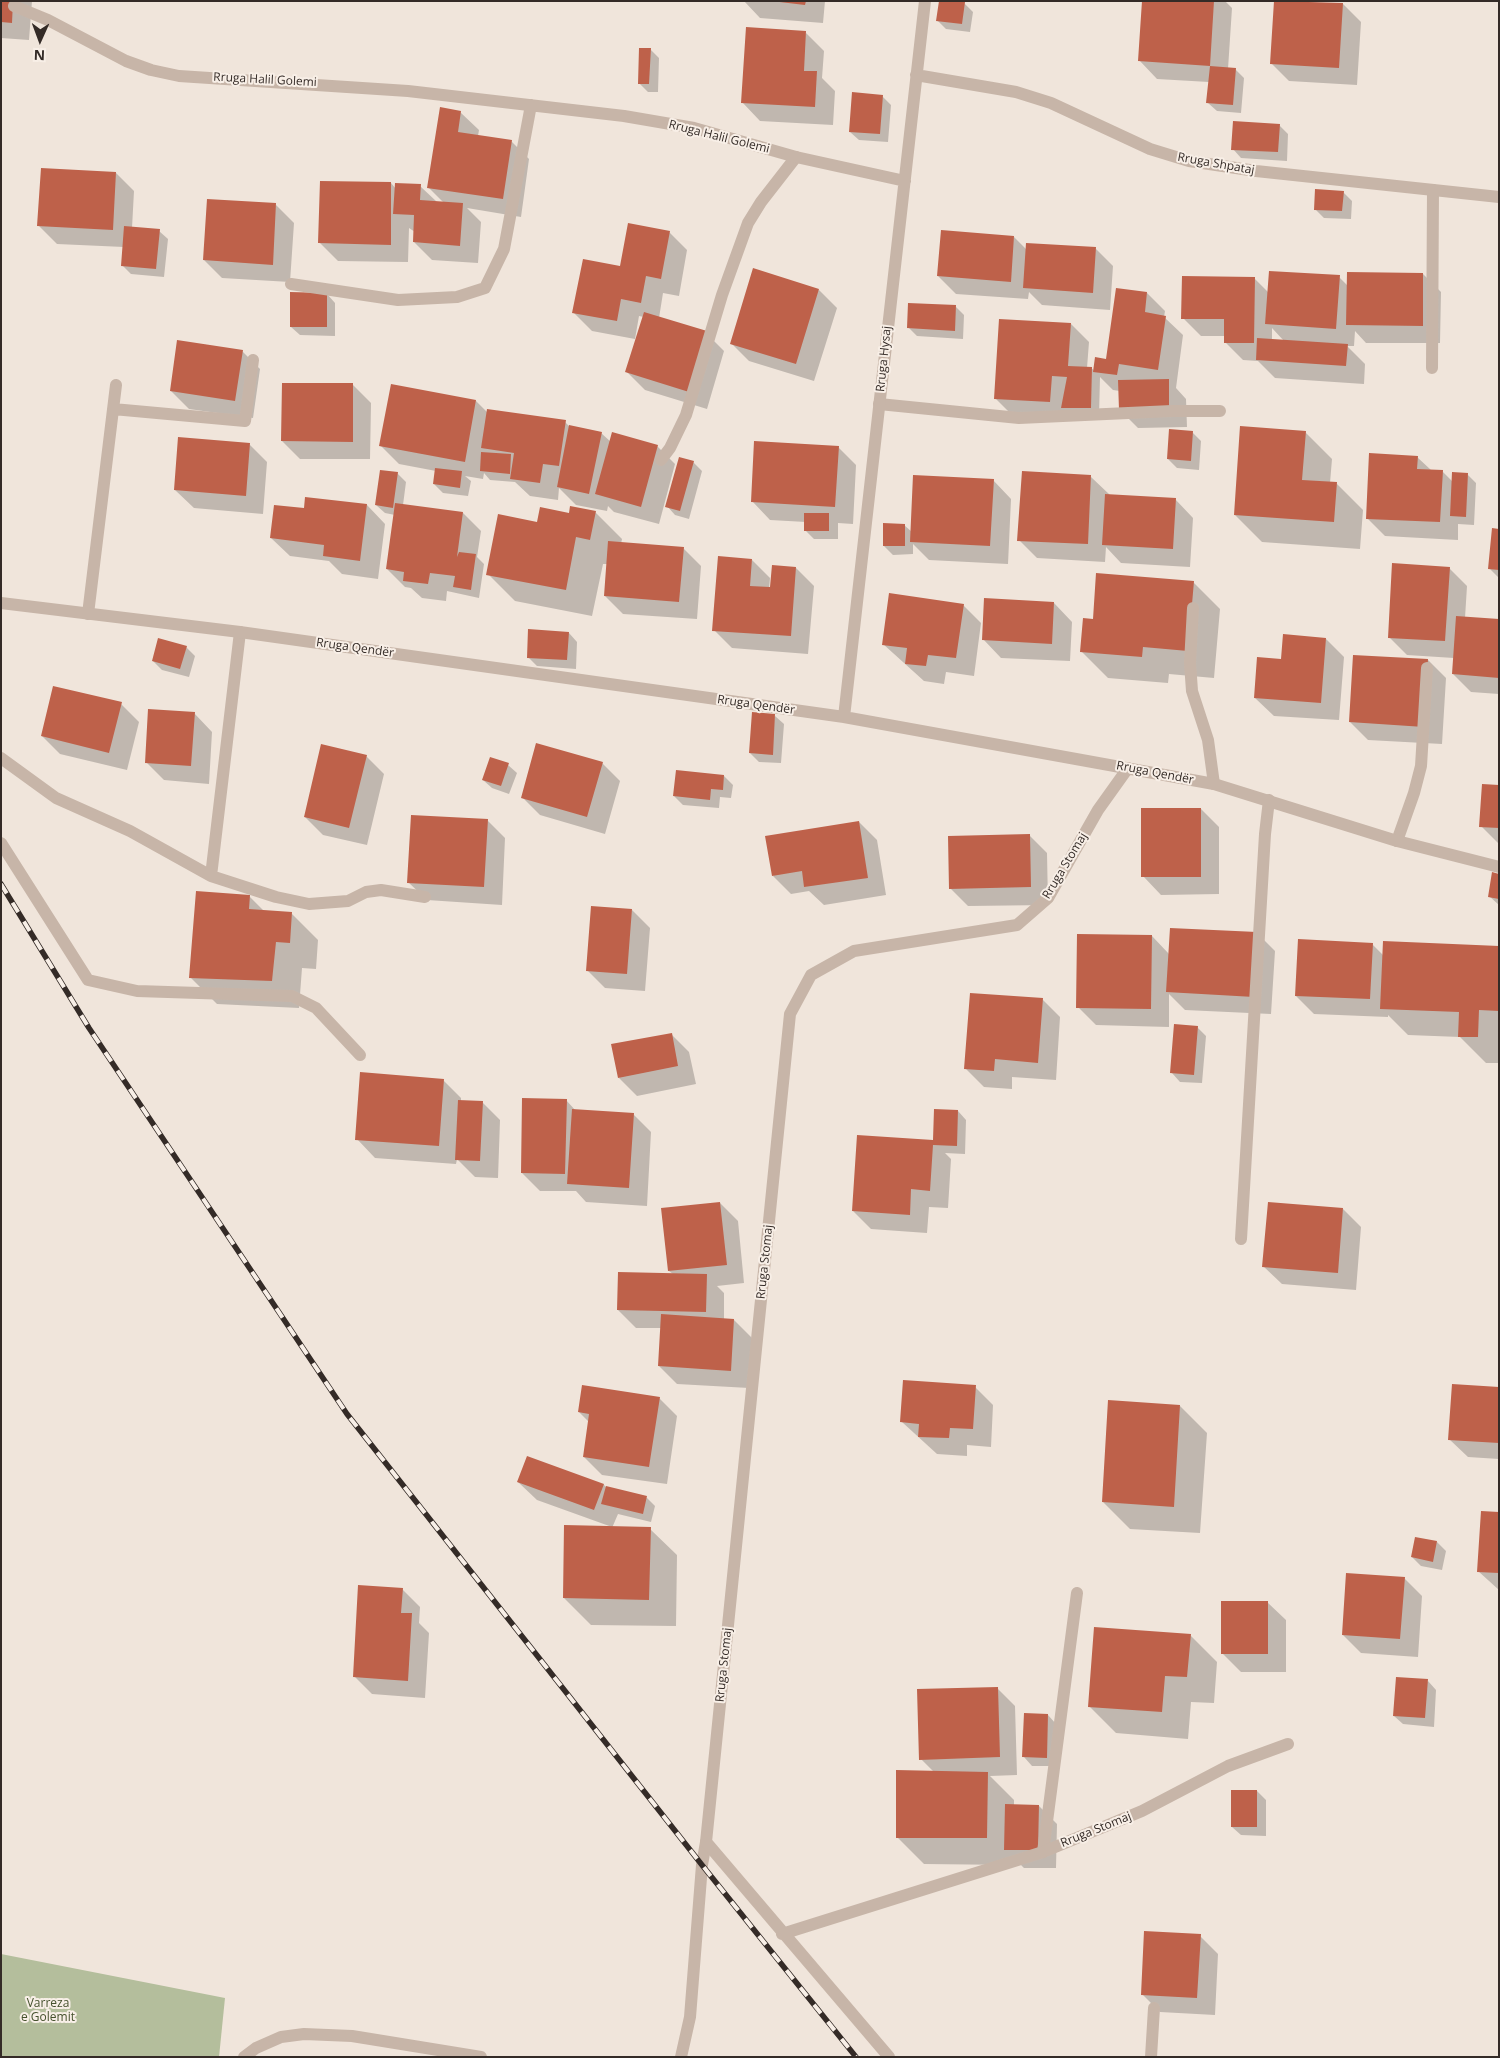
<!DOCTYPE html>
<meta charset="utf-8">
<style>
body{margin:0}
#map{position:relative;width:1500px;height:2058px;overflow:hidden;background:#f0e5db;font-family:"Open Sans",sans-serif}
canvas{display:block}
.frame{position:absolute;inset:0;border:2px solid #342b27;pointer-events:none}
.north{position:absolute;left:15px;top:15px;width:50px;height:50px;-webkit-text-stroke:4px #f8efe7;paint-order:stroke;rotate:182deg;font-size:14px;font-weight:700;line-height:20px;text-align:center;color:#342b27}
.north::after{content:'';display:block;margin:auto;width:18px;height:22px;background:#342b27;clip-path:polygon(50% 0,100% 100%,50% 72%,0 100%)}
</style>
<div id="map">
<canvas width="1500" height="2058"></canvas>
<div class="frame"></div>
<div class="north">N</div>
</div>
<script>
const ctx = document.querySelector('canvas').getContext('2d');
ctx.lineJoin = 'round';
function paint(path, color) {
  ctx.fillStyle = color;
  ctx.fill(path, 'evenodd');
}
function toPath(rows) {
  const path = new Path2D();
  for (const r of rows) {
    path.moveTo(r[0], r[1]);
    for (let i = 2; i < r.length; i += 2) path.lineTo(r[i], r[i + 1]);
  }
  return path;
}
function stroke(path, color, width, dash) {
  ctx.strokeStyle = color;
  ctx.lineWidth = width;
  ctx.lineCap = dash ? 'butt' : 'round';
  ctx.setLineDash(dash || []);
  ctx.stroke(path);
}
function label(font, color, halo, rows, align = 'center') {
  ctx.font = font + ' "Open Sans",sans-serif';
  ctx.lineWidth = 4;
  ctx.setLineDash([]);
  ctx.textBaseline = 'middle';
  ctx.strokeStyle = halo;
  ctx.fillStyle = color;
  for (const [text, x, y, turn = 0] of rows) {
    ctx.save();
    ctx.translate(x, y);
    ctx.rotate((+turn || 0) * Math.PI / 180);
    ctx.textAlign = isNaN(turn) ? turn : align;
    if (halo) ctx.strokeText(text, 0, 0);
    ctx.fillText(text, 0, 0);
    ctx.restore();
  }
}
paint(toPath([
 [1,1954,225,1998,219,2057,1,2057]
]), '#b4be9c');
paint(toPath([
 [1,1,32,1,29,40,1,38],
 [744,1,825,1,823,23,760,18],
 [940,1,964,3,973,12,970,32,946,29,937,20],
 [1143,1,1225,1,1232,8,1228,69,1235,69,1244,78,1241,113,1217,111,1208,103,1209,82,1157,79,1139,60],
 [1276,1,1343,4,1361,22,1357,85,1289,81,1271,63],
 [806,33,824,51,822,78,835,91,833,125,760,121,742,102],
 [650,49,659,58,658,92,648,92,639,83],
 [882,96,891,105,888,142,859,140,850,132],
 [460,112,479,130,478,136,511,141,529,159,521,217,467,208,481,222,478,263,432,260,414,242,415,232,409,228,408,262,338,261,320,243,391,183,396,189,420,186,437,202,444,203,428,187],
 [1279,125,1288,134,1287,161,1241,158,1233,149],
 [116,173,134,191,132,228,159,231,168,239,164,277,131,274,122,265,124,247,57,244,39,226],
 [1343,192,1352,201,1351,219,1324,218,1315,209],
 [276,205,294,223,290,282,222,278,204,260],
 [669,232,687,250,679,296,663,293,659,318,706,333,724,351,707,409,645,390,627,372,644,317,639,316,635,339,592,331,574,313,621,267],
 [1014,237,1027,250,1095,248,1113,266,1110,310,1042,305,1029,292,1028,299,956,294,938,276],
 [1423,274,1441,292,1440,343,1366,343,1355,331,1354,346,1347,346,1365,364,1364,384,1275,378,1258,361,1243,360,1225,342,1225,336,1201,336,1183,318,1254,278,1269,293,1339,277,1348,286],
 [1272,328,1284,341,1272,340],
 [1117,289,1147,293,1165,311,1164,317,1183,335,1176,388,1186,399,1187,427,1138,428,1120,410,1120,391,1113,390,1100,377,1099,416,1013,416,995,398,1071,324,1089,342,1087,368,1091,368,1095,371,1107,360],
 [819,290,837,308,814,381,749,361,731,343],
 [327,294,335,303,335,336,300,335,291,327],
 [956,307,964,315,963,339,917,336,908,327],
 [242,351,260,369,253,418,189,409,171,391],
 [353,385,371,403,370,459,300,459,282,441],
 [392,386,476,401,488,413,565,422,570,427,601,433,611,442,657,446,675,464,659,524,614,512,608,506,607,511,576,505,559,488,558,500,530,496,515,482,490,480,484,473,483,479,465,476,471,481,468,496,443,493,434,484,436,471,399,464,381,446],
 [1192,432,1201,441,1199,470,1177,468,1168,459],
 [1305,432,1332,459,1330,483,1336,483,1363,510,1360,549,1262,542,1235,515],
 [249,444,267,462,263,514,194,508,175,490],
 [838,447,856,465,853,524,838,523,838,539,814,539,805,530,806,522,770,520,752,501],
 [1417,457,1431,470,1442,471,1453,482,1467,474,1476,483,1474,525,1458,524,1458,540,1385,536,1367,518],
 [693,462,702,471,689,519,675,515,667,506],
 [397,473,406,482,403,505,463,513,481,531,477,557,484,564,479,598,447,591,446,601,422,598,411,588,405,587,387,569,395,515,385,513,376,505],
 [1091,477,1110,495,1175,499,1193,518,1190,567,1121,563,1106,547,1105,562,1037,558,1019,540],
 [993,480,1011,499,1008,564,929,560,913,544,913,554,893,555,884,546,904,525,912,532],
 [367,505,385,524,378,579,342,574,329,561,290,556,271,538,305,509],
 [595,512,622,539,621,544,683,548,701,566,697,619,623,614,605,596,608,564,603,564,592,616,515,601,488,574,538,523,570,515],
 [1499,530,1499,578,1490,569],
 [752,560,770,578,769,589,772,589,796,568,814,586,808,654,732,648,714,630],
 [1449,568,1467,586,1465,618,1499,620,1499,694,1471,692,1453,674,1454,658,1407,655,1389,637],
 [1193,582,1220,609,1214,678,1169,674,1168,683,1108,678,1081,651,1094,620],
 [1054,603,1072,622,1070,661,1001,658,983,639],
 [963,605,981,623,974,676,946,672,944,684,924,681,883,644],
 [569,633,577,642,576,669,537,666,528,657],
 [1326,639,1344,657,1339,720,1274,716,1255,698,1282,660],
 [186,647,195,656,189,677,162,670,153,661],
 [1428,660,1446,678,1442,744,1368,740,1350,722],
 [121,704,139,722,127,770,60,754,42,736],
 [194,713,212,732,209,784,164,780,146,762],
 [775,716,784,724,781,763,759,762,750,753],
 [366,756,384,774,367,845,323,835,305,817],
 [602,763,620,781,605,834,540,815,522,797],
 [508,765,517,773,509,794,492,788,483,780],
 [724,776,733,785,731,798,720,797,719,808,683,805,674,796],
 [1499,786,1499,844,1481,826],
 [1201,809,1219,827,1219,894,1161,895,1143,876],
 [487,820,505,838,502,905,427,900,408,882],
 [859,822,877,840,886,895,824,905,809,891,791,894,773,876],
 [1029,835,1047,853,1048,905,968,906,950,888],
 [1499,875,1499,905,1489,896],
 [249,896,264,911,291,913,318,940,316,969,302,968,299,1008,217,1004,190,977],
 [632,910,650,928,645,991,605,988,587,970],
 [1257,933,1275,951,1271,1014,1185,1010,1169,994,1169,1027,1096,1025,1078,1007,1152,936,1169,954],
 [1372,944,1383,955,1499,947,1499,1063,1486,1063,1460,1037,1408,1035,1388,1015,1388,1017,1314,1014,1296,996],
 [1042,999,1060,1017,1056,1080,1012,1077,1012,1089,984,1087,966,1069],
 [1197,1027,1206,1036,1202,1083,1180,1082,1172,1073],
 [671,1034,689,1052,696,1084,637,1096,619,1078],
 [443,1080,461,1098,461,1101,482,1102,500,1120,498,1178,475,1177,457,1159,456,1164,375,1158,357,1139],
 [566,1100,576,1111,633,1114,651,1132,647,1206,586,1202,576,1191,540,1191,522,1173],
 [958,1111,966,1120,965,1154,945,1153,951,1159,948,1208,929,1207,927,1233,871,1229,853,1211,935,1141],
 [720,1203,738,1221,744,1283,717,1286,724,1293,724,1319,734,1320,752,1338,749,1388,677,1384,659,1366,661,1328,636,1328,618,1310,673,1274,669,1271],
 [1343,1209,1361,1227,1356,1290,1282,1284,1263,1266],
 [975,1387,993,1405,991,1447,967,1445,967,1456,937,1454,902,1422],
 [1499,1389,1499,1459,1468,1457,1449,1439],
 [659,1398,677,1416,667,1484,602,1475,584,1457,589,1422,579,1412],
 [1180,1406,1207,1433,1200,1533,1130,1529,1103,1502],
 [518,1482,604,1485,606,1487,647,1498,655,1506,651,1522,618,1514,612,1528,650,1529,677,1555,676,1626,591,1625,564,1598,612,1527,537,1500],
 [1499,1513,1499,1590,1478,1571],
 [1416,1538,1437,1542,1446,1551,1442,1570,1421,1566,1412,1557],
 [1404,1578,1422,1596,1418,1657,1361,1653,1343,1635],
 [402,1589,420,1607,419,1623,429,1633,425,1698,372,1694,354,1676],
 [1267,1602,1286,1620,1286,1672,1241,1672,1223,1654],
 [1190,1635,1217,1662,1214,1703,1191,1702,1188,1739,1116,1733,1089,1706],
 [1428,1681,1436,1690,1434,1727,1403,1724,1394,1716],
 [997,1688,1015,1706,1017,1775,990,1776,1014,1800,1014,1806,1039,1806,1057,1824,1056,1868,1024,1868,1014,1858,1014,1865,924,1864,897,1837,934,1772,921,1759],
 [1048,1715,1056,1724,1055,1766,1032,1766,1024,1757],
 [1257,1791,1266,1800,1266,1836,1241,1835,1232,1827],
 [1200,1936,1218,1954,1215,2015,1160,2012,1142,1994]
]), '#0003');
paint(toPath([
 [1,1,13,1,12,23,1,22],
 [771,1,806,1,805,5],
 [939,1,965,2,962,24,936,21],
 [1142,1,1214,1,1210,66,1138,61],
 [1274,1,1343,3,1339,68,1270,64],
 [746,27,806,31,804,71,817,71,815,107,741,103],
 [639,48,651,48,649,84,638,84],
 [1210,66,1236,68,1233,105,1206,103],
 [852,92,883,95,880,134,849,132],
 [440,107,461,111,458,132,512,140,503,199,427,188],
 [1233,121,1280,124,1278,152,1231,150],
 [41,168,116,172,113,230,37,226],
 [320,181,391,182,391,245,318,243],
 [395,183,421,184,420,200,463,203,460,246,413,242,414,215,393,214],
 [1315,189,1344,191,1342,211,1314,210],
 [207,199,276,203,273,265,203,260],
 [628,223,670,231,661,279,646,276,641,303,621,299,617,321,572,313,583,259,620,266],
 [124,226,160,229,156,269,121,266],
 [941,230,1014,236,1011,282,937,276],
 [1026,243,1096,247,1093,293,1023,288],
 [753,268,819,289,796,364,730,344],
 [1269,271,1340,275,1336,329,1265,324],
 [1347,272,1423,273,1423,326,1346,325],
 [1182,276,1255,277,1254,343,1224,343,1224,319,1181,319],
 [1116,288,1147,292,1145,312,1166,316,1158,370,1119,364,1117,375,1093,372,1095,357,1106,359],
 [290,292,327,293,327,327,290,327],
 [908,303,956,305,955,331,907,328],
 [644,312,707,331,689,392,625,372],
 [999,319,1071,323,1068,366,1092,367,1091,408,1061,408,1067,377,1052,376,1050,402,994,399],
 [1257,338,1348,344,1346,366,1256,360],
 [177,340,243,350,235,401,170,391],
 [1169,379,1169,409,1119,410,1118,380],
 [282,383,353,383,353,442,281,441],
 [391,384,476,400,465,462,379,446],
 [487,409,566,420,559,466,543,464,540,483,510,479,514,453,481,448],
 [569,425,602,432,589,494,557,487],
 [1240,426,1306,431,1302,480,1337,482,1334,522,1234,515],
 [1169,429,1193,431,1191,461,1167,459],
 [612,432,658,445,641,507,595,494],
 [178,437,250,443,246,496,174,490],
 [754,441,839,446,835,507,751,502],
 [481,452,511,454,510,474,480,471],
 [1369,453,1418,456,1417,469,1443,470,1440,522,1366,519],
 [679,457,694,461,680,511,665,507],
 [435,468,462,471,460,488,433,484],
 [380,470,398,472,393,508,375,505],
 [1022,471,1091,475,1088,544,1017,541],
 [1452,472,1468,473,1466,517,1450,516],
 [913,475,994,479,990,546,910,542],
 [1105,494,1176,498,1173,549,1102,545],
 [305,497,367,504,360,561,323,556,324,545,270,538,274,505,304,508],
 [395,503,463,512,457,557,459,552,476,554,471,590,453,587,455,576,430,573,428,584,403,581,404,572,386,569],
 [570,506,596,511,590,540,576,537,566,590,486,575,498,514,537,522,540,507,569,513],
 [804,513,829,513,829,531,804,531],
 [883,523,905,524,905,546,883,546],
 [1492,528,1499,529,1499,570,1488,569],
 [608,541,684,547,679,602,604,596],
 [718,556,752,559,750,586,770,587,772,565,796,567,791,636,712,631],
 [1392,563,1450,567,1445,641,1388,638],
 [1096,573,1194,581,1188,651,1143,647,1142,657,1080,652,1083,618,1093,619],
 [889,593,964,604,956,658,928,655,926,666,905,664,907,648,882,645],
 [984,598,1054,602,1052,644,982,640],
 [1456,616,1499,619,1499,678,1452,674],
 [528,629,569,632,567,660,527,658],
 [1283,634,1326,638,1321,703,1254,698,1257,657,1281,659],
 [158,638,187,646,180,669,152,661],
 [1353,655,1428,659,1424,727,1349,722],
 [53,686,122,702,109,753,41,736],
 [148,709,195,712,191,766,145,763],
 [752,712,775,714,773,755,749,753],
 [536,743,603,762,587,817,521,798],
 [321,744,367,755,349,828,304,817],
 [490,757,509,763,501,786,482,780],
 [676,770,724,775,723,790,711,789,710,800,673,796],
 [1482,784,1499,785,1499,828,1479,827],
 [1141,808,1201,808,1201,877,1141,877],
 [411,815,488,819,484,887,407,883],
 [859,821,868,878,804,887,802,871,772,876,765,836],
 [1030,834,1031,887,949,889,948,836],
 [1492,872,1499,874,1499,899,1488,897],
 [196,891,250,895,249,909,292,912,290,943,276,942,272,981,189,978],
 [591,906,632,909,627,974,586,971],
 [1170,928,1257,932,1254,997,1166,992],
 [1077,934,1152,935,1151,1009,1076,1008],
 [1298,939,1373,943,1370,999,1295,996],
 [1383,941,1499,946,1499,1011,1479,1010,1478,1037,1458,1037,1459,1012,1380,1009],
 [970,993,1043,998,1038,1063,995,1059,994,1071,964,1069],
 [1174,1024,1198,1026,1194,1075,1170,1073],
 [672,1033,678,1066,618,1078,611,1044],
 [360,1072,444,1079,439,1146,355,1140],
 [522,1098,567,1099,565,1174,521,1173],
 [458,1100,483,1101,480,1161,455,1160],
 [572,1109,634,1113,629,1188,567,1184],
 [934,1109,958,1110,957,1146,933,1145,930,1191,911,1189,910,1215,852,1211,857,1135,933,1140],
 [720,1202,727,1265,668,1271,661,1208],
 [1268,1202,1343,1208,1338,1273,1262,1267],
 [618,1272,707,1274,706,1312,617,1310],
 [661,1314,734,1319,731,1371,658,1366],
 [903,1380,976,1385,973,1429,950,1428,949,1438,918,1437,919,1424,900,1422],
 [1452,1384,1499,1387,1499,1443,1448,1440],
 [582,1385,660,1397,649,1467,583,1457,589,1414,578,1412],
 [1108,1400,1180,1405,1174,1507,1102,1502],
 [527,1456,604,1484,594,1510,517,1482],
 [606,1486,647,1496,643,1514,601,1504],
 [1481,1511,1499,1512,1499,1573,1477,1572],
 [564,1525,651,1527,649,1600,563,1598],
 [1415,1537,1437,1541,1433,1562,1411,1557],
 [1346,1573,1405,1577,1400,1639,1342,1635],
 [358,1585,403,1588,401,1613,412,1613,408,1681,353,1677],
 [1221,1601,1268,1601,1268,1654,1221,1654],
 [1094,1627,1191,1634,1187,1677,1165,1676,1162,1712,1088,1707],
 [1396,1677,1428,1679,1425,1718,1393,1716],
 [998,1687,1000,1757,919,1760,917,1689],
 [1024,1713,1048,1714,1047,1758,1022,1757],
 [896,1770,988,1772,987,1838,896,1838],
 [1231,1790,1257,1790,1257,1827,1231,1827],
 [1005,1804,1039,1805,1038,1850,1004,1850],
 [1144,1931,1201,1934,1197,1998,1141,1995]
]), '#be614a');
stroke(toPath([
 [1432,368,1433,190],
 [879,404,1019,418,1172,411,1220,411],
 [113,409,245,421,253,360],
 [661,460,670,448,686,415,722,295,748,223,761,202,796,157],
 [1193,608,1190,663,1192,691,1208,740,1214,784],
 [88,614,116,385],
 [240,632,211,876,276,897,309,904,348,901,366,892,381,890,425,897],
 [1,758,56,798,130,831,211,876],
 [1397,841,1414,793,1421,766,1427,668],
 [1,843,88,980,137,991,292,996,316,1008,360,1055],
 [1241,1239,1265,834,1269,800],
 [1043,1852,1077,1593],
 [681,2057,690,2017,702,1865,706,1842],
 [1151,2057,1154,2008]
]), '#c7b5a8', 12);
stroke(toPath([
 [14,6,48,20,126,61,151,70,179,76,408,91,624,116,694,128,796,157,905,181],
 [916,75,1016,92,1051,103,1150,149,1189,161,1256,171,1499,197],
 [291,284,398,300,457,297,485,288,504,249,531,105],
 [1,603,240,632,844,717,1214,784,1397,841,1499,867],
 [844,717,925,1],
 [782,1934,1043,1852,1142,1811,1228,1766,1288,1744],
 [244,2057,256,2048,281,2037,304,2034,352,2036,481,2057],
 [889,2057,706,1842,790,1014,811,975,854,951,1017,925,1048,898,1098,810,1128,768]
]), '#c7b5a8', 12);
const rail = toPath([
 [1,884,89,1028,347,1414,702,1865,856,2057]
]);
stroke(rail, '#342b27', 5.5);
stroke(rail, '#f8efe7', 4, [11]);
label('12px', '#342b27', '#f8efe7', [
 ["Rruga Halil Golemi",265,80,3],
 ["Rruga Halil Golemi",719,137,14],
 ["Rruga Shpataj",1216,164,10],
 ["Rruga Hysaj",884,359,-84],
 ["Rruga Qendër",355,648,8],
 ["Rruga Qendër",756,705,8],
 ["Rruga Qendër",1155,773,11],
 ["Rruga Stomaj",1065,866,-59],
 ["Rruga Stomaj",765,1262,-84],
 ["Rruga Stomaj",724,1665,-84],
 ["Rruga Stomaj",1096,1830,-22]
]);
label('12px', '#45512d', '#f8efe7', [
 ["Varreza",48,2004],
 ["e Golemit",48,2018]
]);
</script>
